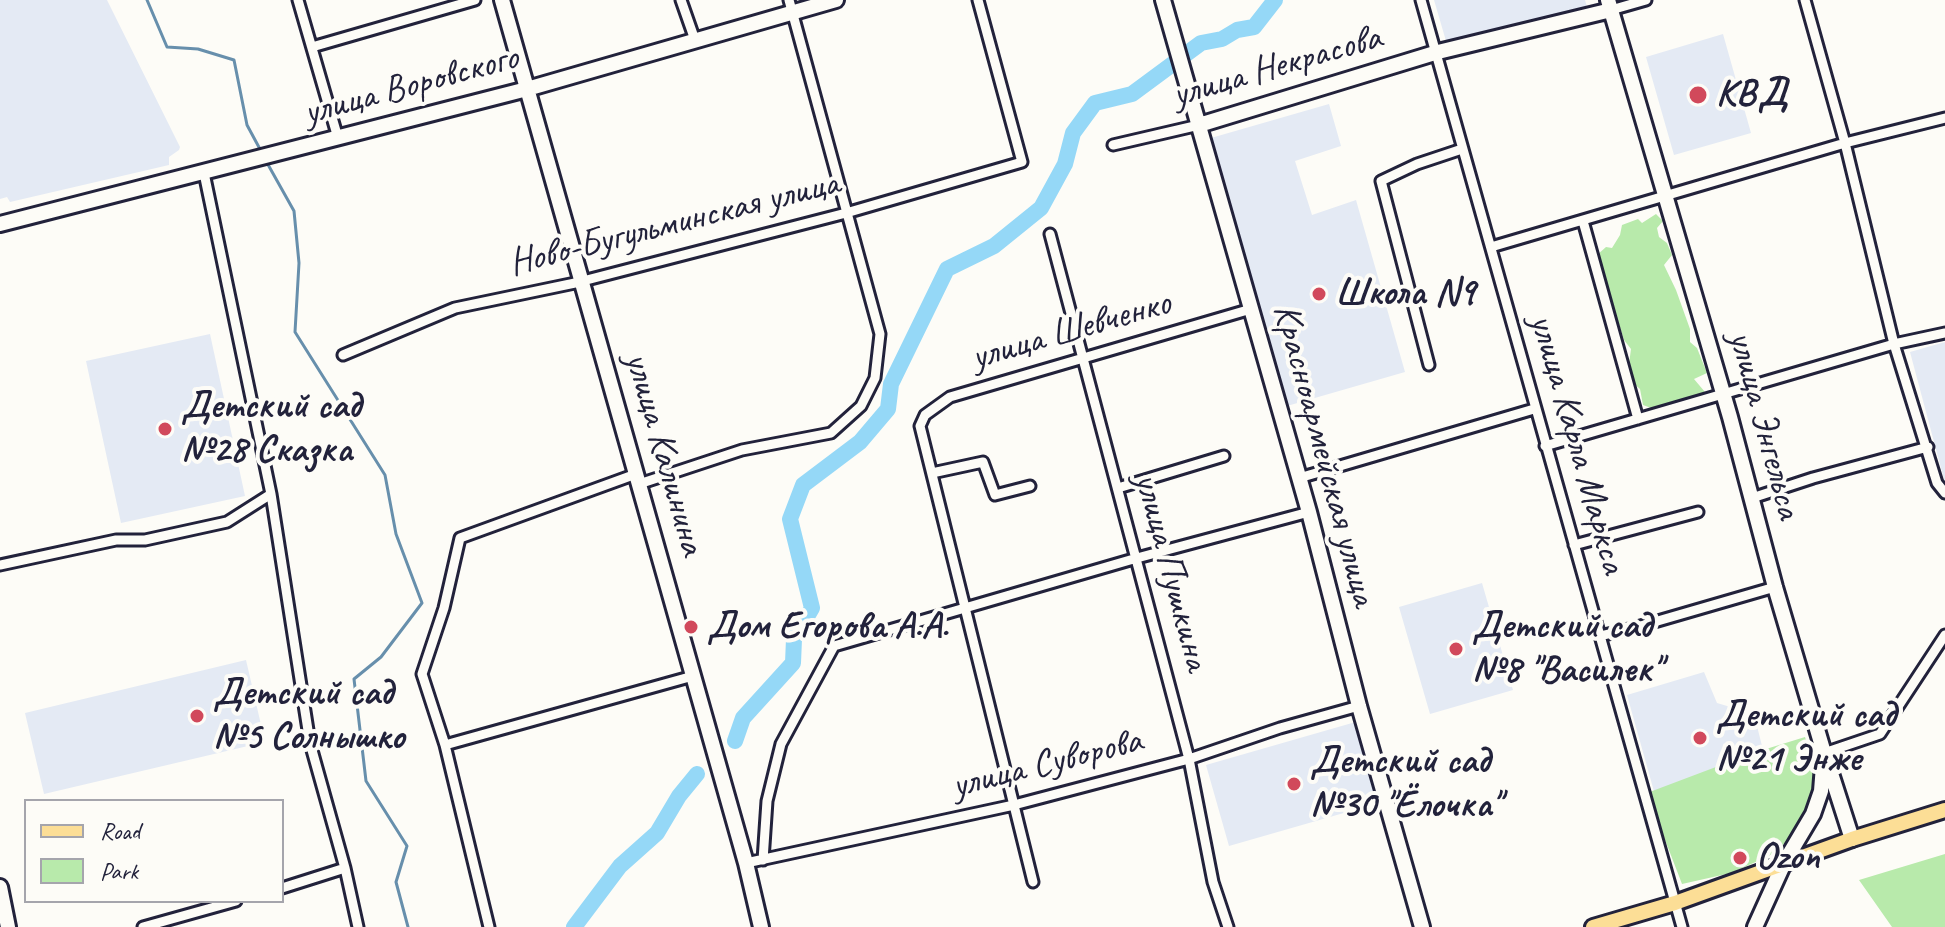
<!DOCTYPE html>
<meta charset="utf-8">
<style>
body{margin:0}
#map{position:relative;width:1945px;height:927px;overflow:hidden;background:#fdfcf7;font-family:Caveat,sans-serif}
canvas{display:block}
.legend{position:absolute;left:24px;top:799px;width:260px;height:104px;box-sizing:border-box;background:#fdfcf7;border:2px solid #a5a5ac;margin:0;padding:10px 14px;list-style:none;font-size:24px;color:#22223b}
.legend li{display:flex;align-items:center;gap:16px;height:40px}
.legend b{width:40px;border:2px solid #a5a5ac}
</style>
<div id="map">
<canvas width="1945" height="927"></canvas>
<ul class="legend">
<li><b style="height:10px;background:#fcde96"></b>Road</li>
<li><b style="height:22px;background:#b8eaab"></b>Park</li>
</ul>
</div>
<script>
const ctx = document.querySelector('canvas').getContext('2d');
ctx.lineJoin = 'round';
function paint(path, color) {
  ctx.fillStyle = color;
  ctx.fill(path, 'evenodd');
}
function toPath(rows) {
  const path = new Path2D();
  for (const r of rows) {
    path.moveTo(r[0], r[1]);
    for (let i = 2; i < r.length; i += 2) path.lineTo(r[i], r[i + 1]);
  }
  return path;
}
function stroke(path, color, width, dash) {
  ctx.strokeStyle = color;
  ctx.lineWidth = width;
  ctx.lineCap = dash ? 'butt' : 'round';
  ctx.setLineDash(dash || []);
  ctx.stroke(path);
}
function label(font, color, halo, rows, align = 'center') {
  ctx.font = font + ' Caveat,sans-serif';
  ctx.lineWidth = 8;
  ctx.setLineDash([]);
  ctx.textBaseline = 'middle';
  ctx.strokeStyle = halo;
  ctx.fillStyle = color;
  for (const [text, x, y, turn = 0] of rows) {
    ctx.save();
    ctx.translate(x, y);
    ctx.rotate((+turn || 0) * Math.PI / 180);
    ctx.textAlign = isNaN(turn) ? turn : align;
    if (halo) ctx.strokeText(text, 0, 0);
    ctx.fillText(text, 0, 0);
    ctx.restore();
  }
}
paint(toPath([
 [0,0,107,0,180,147,179,150,169,157,169,165,10,202,7,197,0,199],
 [1434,0,1585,0,1587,7,1446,41],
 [1723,34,1751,133,1674,155,1646,57],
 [1329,104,1341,146,1295,161,1312,215,1356,200,1405,372,1287,406,1211,138],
 [210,334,245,496,121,523,86,361],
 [1945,342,1945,483,1910,352],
 [1482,583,1513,690,1430,714,1399,607],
 [246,660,265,742,44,794,25,713],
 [1704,672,1717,703,1754,714,1766,762,1655,795,1627,695],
 [1359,721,1382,802,1229,846,1206,765]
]), '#e4eaf4');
paint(toPath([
 [1656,214,1663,221,1657,228,1659,237,1667,243,1672,255,1664,265,1676,290,1690,329,1690,342,1697,348,1707,373,1694,379,1710,398,1702,406,1672,402,1662,412,1643,405,1640,389,1632,382,1629,364,1631,349,1624,340,1597,255,1606,247,1612,248,1620,235,1622,225,1638,219,1642,223],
 [1805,737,1813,762,1816,790,1792,837,1769,856,1731,873,1682,884,1647,793,1753,753],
 [1945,854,1945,927,1892,927,1859,880]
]), '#b8eaab');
stroke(toPath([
 [147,0,167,47,198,49,234,60,247,125,261,151],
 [266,161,294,211,299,263,295,332,385,475,396,534,422,603,381,657,354,679,366,781,407,846,396,882,408,927]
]), '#678fac', 3);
stroke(toPath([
 [735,741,743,718,793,663,794,639,812,608,790,519,803,485,860,442,888,409,891,384,947,269,994,246,1041,208,1065,164,1073,133,1095,103,1132,94,1201,43,1222,39,1237,30,1254,27,1275,0],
 [574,927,620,866,657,833,679,796,697,774]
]), '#95d8f7', 16);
const street = toPath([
 [298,0,338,138],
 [681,0,695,40],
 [1421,0,1682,927],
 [1805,0,1845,143,1894,344,1937,483,1945,493],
 [1611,10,1646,0],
 [312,47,475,0],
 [1113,145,1199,125],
 [204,173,271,494,310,743,345,868,358,927],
 [1583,221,1638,419],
 [1050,234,1189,759,1213,882,1228,927],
 [1491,247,1845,143,1945,118],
 [343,355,455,308,575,283,846,213,1022,162,978,0],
 [1429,365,1381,181,1417,164,1462,149],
 [1545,446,1894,344,1945,333],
 [932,473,983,462,995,495,1030,486],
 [1299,478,1534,409],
 [639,484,742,450,831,433,861,406,875,378,880,334,789,0],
 [1118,488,1224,456],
 [1752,498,1813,478,1928,447],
 [1574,545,1698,512],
 [0,565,116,540,145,540,227,522,271,494],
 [1600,636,1637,627,1775,587],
 [445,745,693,676],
 [1824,753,1880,734,1945,635],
 [763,860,767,801,781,744,834,646,1137,558,1309,512],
 [746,863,1014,805,1189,759,1280,728,1359,706],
 [1033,882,920,426,925,415,950,397,1251,309],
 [282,888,345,868],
 [143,927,236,901],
 [489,927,445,745,422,674,444,608,460,538,636,474]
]);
const secondary = toPath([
 [502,0,746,863,761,927],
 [1163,0,1309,512,1359,706,1422,927],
 [1608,0,1730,417,1775,587,1824,753,1821,791,1813,814,1784,863,1755,927],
 [1199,125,1438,52,1611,10],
 [0,224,527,89,836,0],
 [1827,761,1852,839],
 [0,887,8,927]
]);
const primary = toPath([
 [1593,927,1675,903,1852,839,1945,810]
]);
stroke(street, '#22223b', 15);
stroke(secondary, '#22223b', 20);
stroke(primary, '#22223b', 20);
stroke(street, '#fdfcf7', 9);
stroke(secondary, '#fdfcf7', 14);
stroke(primary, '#fcde96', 14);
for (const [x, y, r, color] of [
 [1698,95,10,"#d1495b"],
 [1319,294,8,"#d1495b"],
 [165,429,8,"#d1495b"],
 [691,627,8,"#d1495b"],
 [1456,649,8,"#d1495b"],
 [197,716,8,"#d1495b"],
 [1700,738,8,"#d1495b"],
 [1294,784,8,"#d1495b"],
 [1740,858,8,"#d1495b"]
]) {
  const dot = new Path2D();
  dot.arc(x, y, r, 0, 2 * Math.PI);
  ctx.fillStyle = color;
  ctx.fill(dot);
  stroke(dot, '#fdfcf7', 3);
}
label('38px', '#22223b', '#fdfcf7', [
 ["улица Некрасова",1277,67,-16],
 ["улица Воровского",411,86,-15],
 ["Ново-Бугульминская улица",674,224,-14],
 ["улица Шевченко",1071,331,-16],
 ["улица Энгельса",1764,425,75],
 ["улица Карла Маркса",1577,444,74],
 ["улица Калинина",664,454,74],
 ["Красноармейская улица",1324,455,75],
 ["улица Пушкина",1171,572,75],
 ["улица Суворова",1047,764,-14]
]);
label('bold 38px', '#22223b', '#fdfcf7', [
 ["КВД",1716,95],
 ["Школа N9",1335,294],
 ["Детский сад",181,407],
 ["№28 Сказка",181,451],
 ["Дом Егорова А.А.",707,627],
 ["Детский сад",1472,627],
 ["№8 \"Василек\"",1472,671],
 ["Детский сад",213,694],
 ["№5 Солнышко",213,738],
 ["Детский сад",1716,716],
 ["№21 Энже",1716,760],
 ["Детский сад",1310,762],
 ["№30 \"Ёлочка\"",1310,806],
 ["Ozon",1756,858]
], 'left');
</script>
